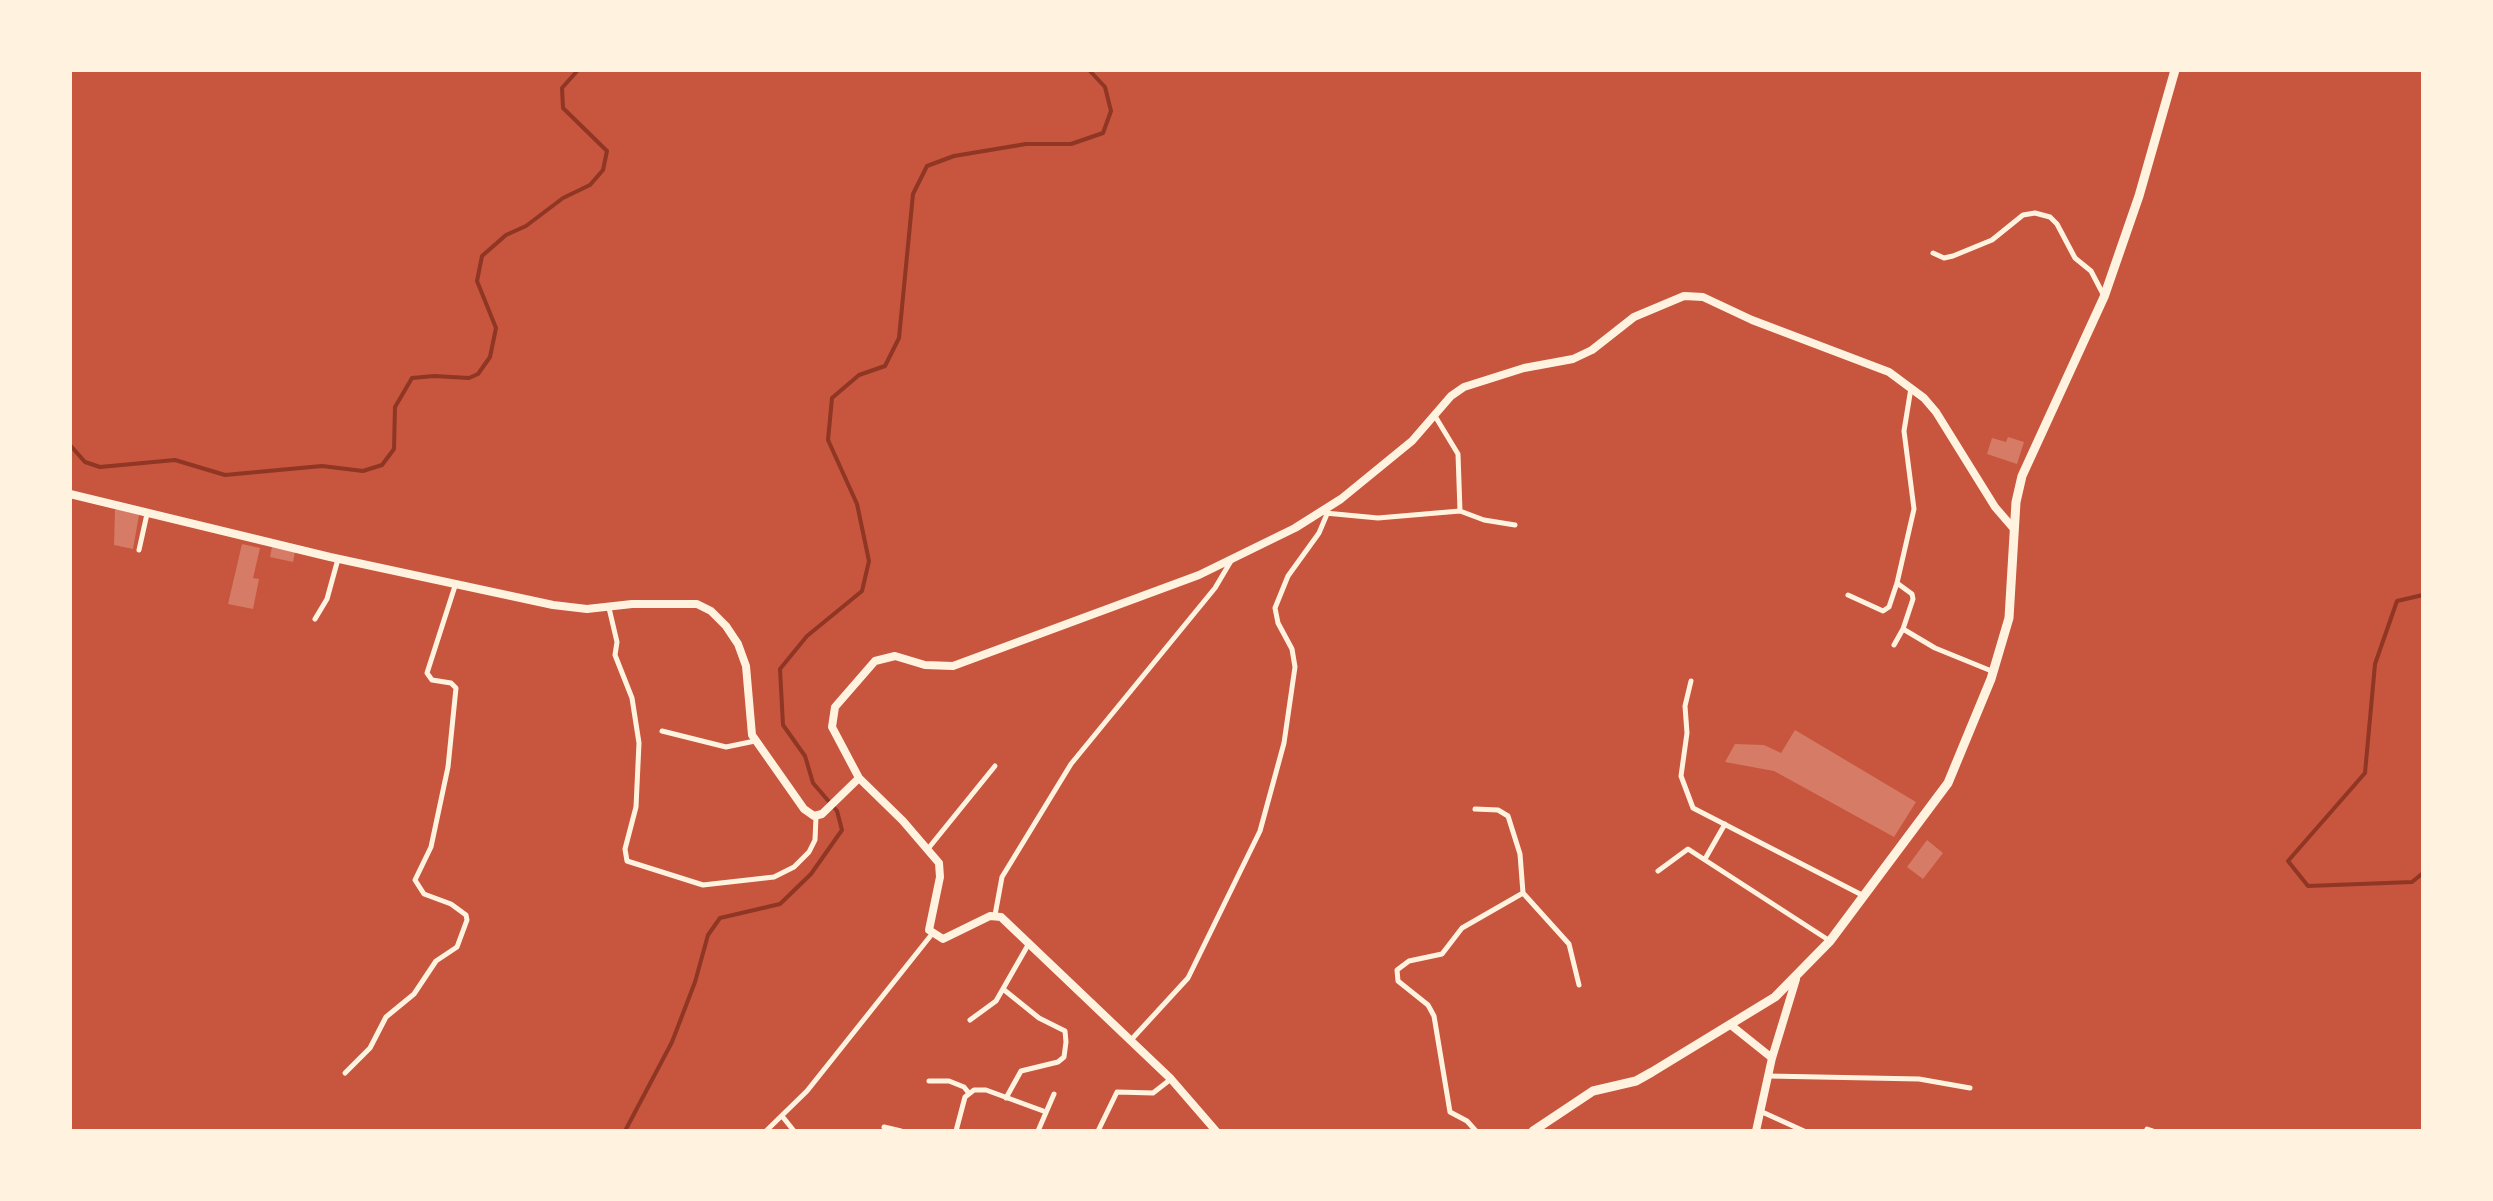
<!DOCTYPE html>
<style>
body{margin:0}
#map{position:relative;width:2493px;height:1201px;overflow:hidden;background:#c8553d;font-family:"Varela Round",sans-serif}
canvas{display:block}
.frame{position:absolute;inset:0;border:72px solid #fff3e0;pointer-events:none}
</style>
<div id="map">
<canvas width="2493" height="1201"></canvas>
<div class="frame"></div>
</div>
<script>
const ctx = document.querySelector('canvas').getContext('2d');
ctx.lineJoin = 'round';
function toPath(rows) {
  const path = new Path2D();
  for (const r of rows) {
    path.moveTo(r[0], r[1]);
    for (let i = 2; i < r.length; i += 2) path.lineTo(r[i], r[i + 1]);
  }
  return path;
}
function stroke(path, color, width, dash) {
  ctx.strokeStyle = color;
  ctx.lineWidth = width;
  ctx.lineCap = dash ? 'butt' : 'round';
  ctx.setLineDash(dash || []);
  ctx.stroke(path);
}
function paint(path, color) {
  ctx.fillStyle = color;
  ctx.fill(path, 'evenodd');
}
stroke(toPath([
 [70,445,85,462,100,467,175,460,225,475,322,466,363,471,382,465,394,449,395,407,412,378,434,376,469,378,478,374,490,357,496,328,477,281,482,256,506,235,526,226,563,198,590,185,603,170,607,151,563,108,562,88,578,70],
 [2423,595,2397,601,2375,664,2365,773,2288,861,2308,886,2412,882,2423,873],
 [625,1131,672,1042,695,982,708,935,720,918,780,904,811,874,842,830,837,811,813,783,805,756,783,725,780,669,807,636,862,591,869,561,857,504,828,440,832,398,859,375,885,366,899,338,913,194,927,166,954,156,1026,144,1071,144,1103,133,1111,111,1105,87,1089,70]
]), '#8f3625', 4);
paint(toPath([
 [2008,437,2024,442,2017,464,1987,454,1992,438,2006,442],
 [115,509,139,515,133,549,114,545],
 [242,544,260,548,253,578,259,579,253,609,228,604],
 [272,547,295,552,293,562,270,557],
 [1795,730,1916,802,1894,837,1774,771,1725,762,1735,744,1764,745,1781,753],
 [1927,840,1943,853,1923,879,1907,867]
]), '#d67c66');
stroke(toPath([
 [1933,253,1944,258,1953,256,1992,240,2023,215,2035,213,2050,217,2057,224,2075,258,2091,271,2103,294],
 [1435,416,1458,454,1460,511],
 [1325,513,1378,518,1460,511,1484,520,1515,525],
 [139,550,147,514],
 [1848,595,1883,611,1889,607,1897,583],
 [609,608,617,642,615,655,632,698,639,743,636,807,625,849,627,861,703,885,774,877,794,867,809,852,815,840,816,817],
 [315,619,327,599,338,559],
 [1903,629,1935,648,1994,672],
 [1894,645,1903,629,1913,599,1912,594,1897,583,1914,509,1904,431,1911,388],
 [1691,681,1685,706,1687,733,1681,776,1693,808,1862,895],
 [662,731,726,747,755,741],
 [1475,809,1498,810,1508,816,1520,854,1523,893],
 [927,850,995,766],
 [1705,859,1725,824],
 [1658,871,1688,849,1830,941],
 [995,915,1002,877,1071,764,1215,588,1231,561],
 [1003,989,1039,1018,1065,1031,1066,1042,1064,1057,1058,1062,1021,1071,1006,1098],
 [970,1020,996,1001,1028,945],
 [1131,1040,1188,978,1260,831,1284,743,1295,667,1292,649,1278,623,1275,608,1288,576,1319,533,1327,514],
 [345,1073,370,1048,386,1017,414,994,436,961,457,947,467,920,466,915,451,904,424,894,415,880,431,847,448,767,456,688,451,683,432,680,427,673,455,586],
 [1768,1076,1919,1079,1970,1088],
 [929,1081,949,1081,964,1087,968,1092],
 [1760,1111,1804,1131],
 [782,1116,794,1131],
 [884,1127,901,1131],
 [2147,1129,2153,1131],
 [766,1131,807,1091,932,934],
 [956,1131,965,1097,974,1090,986,1090,1046,1112],
 [1038,1131,1054,1094],
 [1098,1131,1117,1092,1153,1093,1171,1079],
 [1476,1131,1467,1121,1450,1112,1434,1016,1428,1005,1398,981,1397,970,1409,961,1442,954,1462,928,1523,893,1569,944,1579,985]
]), '#fff3e0', 5);
stroke(toPath([
 [70,494,330,557,553,605,587,609,632,604,697,604,711,611,726,626,738,644,746,666,752,735,804,809,814,816,822,814,859,778],
 [1216,1131,1171,1079,1001,917,990,916,943,939,929,930,940,877,939,863,903,821,859,778,832,727,835,707,875,661,895,656,925,665,953,666,1199,575,1295,528,1341,499,1412,441,1451,396,1464,387,1524,368,1573,359,1592,350,1634,317,1684,296,1703,297,1752,320,1889,372,1924,398,1936,412,1995,507,2014,529]
]), '#fff3e0', 8);
stroke(toPath([
 [1732,1026,1772,1058],
 [1756,1131,1772,1058,1796,979]
]), '#fff3e0', 8);
stroke(toPath([
 [1533,1131,1593,1091,1636,1081,1652,1072,1775,997,1830,941,1948,783,1991,679,2009,618,2016,502,2022,476,2104,297,2139,196,2175,70]
]), '#fff3e0', 9);
</script>
